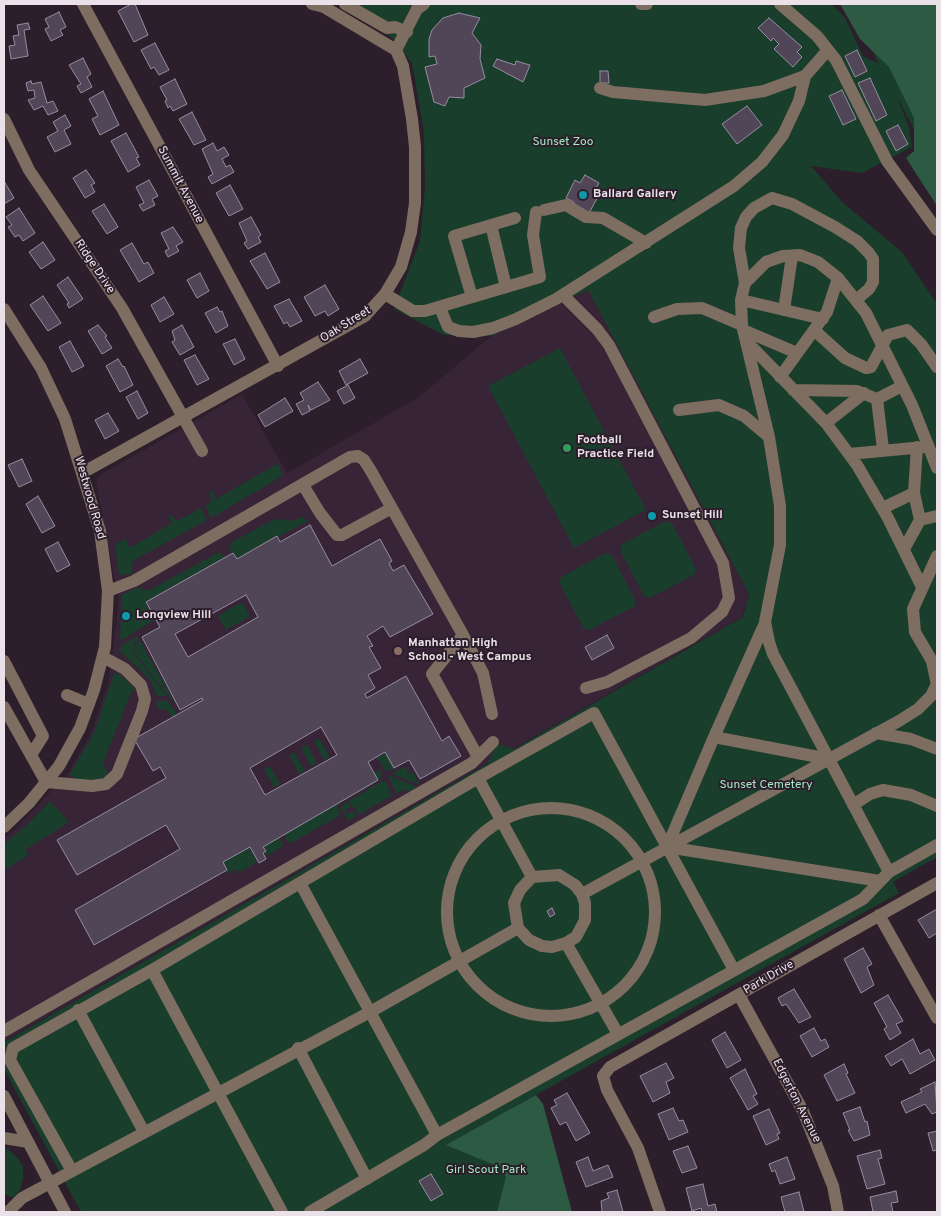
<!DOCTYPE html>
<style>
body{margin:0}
#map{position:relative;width:941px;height:1216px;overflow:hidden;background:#2c1e2b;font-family:Overpass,sans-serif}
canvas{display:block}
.frame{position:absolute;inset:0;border:5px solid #eae1e9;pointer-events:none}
</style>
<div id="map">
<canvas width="941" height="1216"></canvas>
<div class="frame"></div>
</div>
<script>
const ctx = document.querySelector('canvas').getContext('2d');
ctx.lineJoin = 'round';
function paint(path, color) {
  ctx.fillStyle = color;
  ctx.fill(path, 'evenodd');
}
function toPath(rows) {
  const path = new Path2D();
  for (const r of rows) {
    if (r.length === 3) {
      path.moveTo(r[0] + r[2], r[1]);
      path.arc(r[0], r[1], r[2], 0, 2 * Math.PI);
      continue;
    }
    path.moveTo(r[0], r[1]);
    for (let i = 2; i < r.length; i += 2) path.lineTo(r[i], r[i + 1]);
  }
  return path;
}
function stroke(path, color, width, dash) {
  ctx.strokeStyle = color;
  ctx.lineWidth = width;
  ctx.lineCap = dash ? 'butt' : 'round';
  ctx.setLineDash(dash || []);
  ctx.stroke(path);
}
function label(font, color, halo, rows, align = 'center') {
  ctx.font = font + ' Overpass,sans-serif';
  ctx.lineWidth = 4;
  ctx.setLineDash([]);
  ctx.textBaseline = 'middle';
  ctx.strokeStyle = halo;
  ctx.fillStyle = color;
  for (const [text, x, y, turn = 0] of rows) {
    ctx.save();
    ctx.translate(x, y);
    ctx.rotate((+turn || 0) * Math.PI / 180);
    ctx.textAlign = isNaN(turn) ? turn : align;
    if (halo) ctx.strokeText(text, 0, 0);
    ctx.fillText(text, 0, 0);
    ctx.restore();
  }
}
paint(toPath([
 [588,290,749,594,742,617,4,1041,4,838,13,832,69,772,92,731,108,684,119,602,96,482,100,475,242,394,287,473,419,397,491,336]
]), '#372436');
paint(toPath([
 [336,4,832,4,845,18,863,56,879,64,847,4,937,4,937,173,896,95,909,127,912,147,862,173,811,166,842,202,902,252,937,304,937,857,893,882,899,893,516,1106,538,1212,81,1212,4,1069,4,1042,487,764,497,744,514,749,743,617,749,594,588,290,491,336,444,335,394,309,420,241,425,189,424,132,412,63,391,37],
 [560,348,646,510,574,548,488,386],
 [279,463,282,476,211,518,205,506,212,501,208,492,212,491,216,499],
 [201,508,207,520,133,561,131,574,119,575,115,544,125,539,130,548,172,523,168,516,170,514,177,521],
 [302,517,308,521,237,559,229,549,232,542,275,519,293,521],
 [666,521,672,523,696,569,695,574,650,598,644,596,620,550,622,544],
 [219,552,225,557,145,602,154,620,122,640,120,638,122,595,138,587,148,591],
 [606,553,612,555,636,602,634,607,589,630,584,629,559,582,561,577],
 [242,602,250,616,226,630,218,616],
 [138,636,139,639,178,708,136,654,134,648,139,639,134,643,133,652,167,696,157,696,151,681,120,651,122,645],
 [118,673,137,691,132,690,103,763,108,773,101,780,80,780,74,778,70,774,94,733,114,674],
 [165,700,167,701,178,714,172,717,167,710,157,709,157,702],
 [319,738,330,757,324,760,314,741],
 [307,745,317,763,311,767,301,748],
 [294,752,305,771,299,774,289,755],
 [385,753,394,769,390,771,384,769,377,758],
 [270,766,280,784,274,788,264,769],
 [405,766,409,774,413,772,419,784,392,774],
 [380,770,382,775,380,780,337,805,340,813,339,816,291,843,287,842,284,833,378,780,374,772],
 [388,776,390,776,420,788,413,792,405,790,396,793],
 [383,781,386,782,392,796,358,815,355,807,353,808,349,801],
 [50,801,69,822,25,850,29,855,4,870,4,844,27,825],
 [347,801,350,807,345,810,347,814,353,811,356,816,348,821,341,807],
 [280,838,283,844,282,847,266,856,263,847],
 [249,848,257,862,238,873,236,869,226,874,224,871,227,869,223,862],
 [4,1146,18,1158,23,1167,23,1179,20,1190,13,1198,4,1194]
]), '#1a3e2c');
paint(toPath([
 [840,4,937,4,937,206,906,158,914,151,914,118,889,67,860,39],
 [536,1095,543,1104,572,1212,497,1212,506,1177,497,1166,446,1145]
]), '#2c5a43');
const building = toPath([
 [131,4,135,4,148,35,134,42,118,11,131,4],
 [59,12,66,27,60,30,63,35,51,41,45,29,49,27,45,19,59,12],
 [459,13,480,18,472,33,481,45,480,59,485,78,464,88,464,98,449,97,445,106,434,102,425,67,437,64,435,56,429,57,429,39,432,30,443,18,459,13],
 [769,18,802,47,797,52,802,57,793,67,774,49,779,44,773,38,771,41,758,28,769,18],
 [28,23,30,29,24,30,28,56,11,59,9,46,15,45,13,36,19,35,17,25,28,23],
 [155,43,169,70,159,75,154,67,151,69,141,50,155,43],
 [857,50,867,71,855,77,845,56,857,50],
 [83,58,91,74,87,77,92,87,81,93,77,86,81,84,69,65,83,58],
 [497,59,515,65,516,61,530,65,523,82,493,66,497,59],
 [600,71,608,71,609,83,600,83,600,71],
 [870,78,887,115,876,121,858,83,870,78],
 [175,79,187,104,173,111,170,106,168,108,165,101,167,100,160,87,175,79],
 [31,81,32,84,41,82,47,103,53,101,58,111,48,115,43,106,34,110,28,100,35,98,34,90,28,91,26,83,31,81],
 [842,90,856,119,843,125,829,96,842,90],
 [103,91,119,125,100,135,92,119,98,116,89,99,103,91],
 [747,106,762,125,737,144,722,124,747,106],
 [192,112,206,140,194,145,179,119,192,112],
 [65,115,71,126,64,130,71,144,55,152,47,137,58,131,53,122,65,115],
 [898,125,908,144,896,151,886,131,898,125],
 [126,133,139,157,136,158,140,165,128,172,111,141,126,133],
 [213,143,217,151,224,147,229,155,222,159,226,167,230,165,234,172,212,184,208,177,213,174,202,149,213,143],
 [86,170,95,183,91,185,95,192,85,198,73,178,86,170],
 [585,175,599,183,595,190,600,193,589,213,573,205,574,202,566,198,575,180,580,183,585,175],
 [149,180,158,196,152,199,155,205,143,211,139,205,144,203,136,187,149,180],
 [4,181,14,198,4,204,4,181],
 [230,185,243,209,229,216,216,193,230,185],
 [104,204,118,227,107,234,92,211,104,204],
 [19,208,35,233,23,241,19,235,15,237,8,227,12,225,6,217,19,208],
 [251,217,261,235,258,237,261,242,248,249,244,243,247,241,239,223,251,217],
 [173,227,183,242,176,246,179,251,168,257,165,251,169,249,161,233,173,227],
 [43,242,55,260,41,269,29,252,43,242],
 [132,243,144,264,148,262,154,273,139,282,120,250,132,243],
 [265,253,280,282,267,289,250,261,265,253],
 [200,273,209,291,197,298,187,280,200,273],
 [68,277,83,299,69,308,67,304,69,303,57,285,68,277],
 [325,285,339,309,328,316,325,311,315,316,304,297,325,285],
 [43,296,61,323,48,331,30,305,43,296],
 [164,297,174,314,160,322,151,305,164,297],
 [289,299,302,321,290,327,287,322,284,324,274,306,289,299],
 [217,307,220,312,222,311,228,326,216,333,205,313,217,307],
 [98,325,107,336,105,337,112,348,102,354,88,331,98,325],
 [182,325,194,347,180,355,172,342,175,340,172,331,182,325],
 [235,339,245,359,234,365,223,344,235,339],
 [70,341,84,366,72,372,59,347,70,341],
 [195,355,209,379,197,385,184,360,195,355],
 [118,359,123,367,124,366,133,385,120,392,106,366,118,359],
 [360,359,368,373,346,385,339,371,360,359],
 [318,382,330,400,311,410,308,405,310,411,302,415,296,404,304,400,300,393,318,382],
 [348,385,355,398,344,404,337,391,348,385],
 [137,391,148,413,138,419,126,397,137,391],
 [285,398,293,411,265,427,258,415,285,398],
 [108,413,119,431,105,439,95,420,108,413],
 [22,459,32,481,19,487,8,465,22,459],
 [38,496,55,526,42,533,26,504,38,496],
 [310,525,332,566,380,539,392,561,389,563,393,571,404,565,433,614,390,637,383,626,367,636,373,646,369,647,381,668,368,675,375,688,365,694,367,698,406,676,442,741,449,736,461,756,420,779,409,760,394,768,385,752,368,762,378,780,263,847,266,851,263,853,266,859,259,863,250,847,223,862,227,870,94,945,75,910,180,849,166,825,77,875,57,840,166,778,160,767,153,771,134,739,203,700,202,698,180,710,142,637,160,627,146,602,233,553,237,559,277,536,280,542,310,525],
 [246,595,258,617,188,657,175,634,246,595],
 [321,727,337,755,265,795,250,768,321,727],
 [58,542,70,565,57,572,45,549,58,542],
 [607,635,614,648,592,660,585,647,607,635],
 [552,908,555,914,550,917,547,911,552,908],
 [937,909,937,933,929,938,918,920,937,909],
 [863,948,872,964,867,967,874,985,861,993,844,959,863,948],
 [794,989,811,1017,799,1023,786,1004,782,1006,778,998,794,989],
 [888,995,903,1021,896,1024,901,1033,890,1040,884,1029,887,1027,874,1003,888,995],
 [814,1028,821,1041,825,1039,829,1047,812,1057,800,1036,814,1028],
 [725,1032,741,1060,727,1068,712,1040,725,1032],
 [913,1039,920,1054,929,1049,935,1060,910,1074,902,1059,891,1066,885,1056,913,1039],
 [666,1063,674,1078,666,1082,670,1093,653,1102,640,1076,666,1063],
 [844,1064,848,1073,846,1074,855,1093,837,1101,824,1075,844,1064],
 [745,1069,757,1094,753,1096,758,1104,748,1110,730,1078,745,1069],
 [935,1082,937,1112,932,1114,925,1104,906,1113,901,1102,922,1092,920,1089,935,1082],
 [567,1093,590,1133,576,1141,566,1122,560,1125,551,1108,557,1105,554,1100,567,1093],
 [860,1107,865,1122,867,1121,870,1135,854,1141,848,1130,850,1130,843,1113,860,1107],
 [673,1108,679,1121,683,1120,688,1132,669,1140,658,1114,673,1108],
 [769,1109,780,1133,777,1134,779,1139,766,1145,753,1116,769,1109],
 [937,1131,937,1150,933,1151,928,1133,937,1131],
 [688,1146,697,1168,682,1173,673,1151,688,1146],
 [880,1150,882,1158,878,1159,885,1184,867,1189,857,1156,880,1150],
 [588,1157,593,1171,608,1165,613,1177,586,1187,576,1162,588,1157],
 [787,1157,795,1179,780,1184,775,1170,772,1172,769,1164,787,1157],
 [431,1174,443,1194,431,1201,419,1181,431,1174],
 [703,1184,708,1206,715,1204,717,1212,702,1212,701,1208,692,1211,686,1188,703,1184],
 [617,1190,623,1212,599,1212,602,1211,601,1201,609,1198,607,1193,617,1190],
 [896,1191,898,1202,891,1203,893,1212,873,1212,870,1197,896,1191],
 [799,1192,804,1212,785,1212,781,1197,799,1192]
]);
paint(building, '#504658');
stroke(building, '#978da1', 1);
stroke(toPath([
 [83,4,278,366],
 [312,4,324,7,396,50],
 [345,4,387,28,395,27,407,32],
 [641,4,647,4],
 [780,4,817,36,836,60,887,161,937,230],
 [396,50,417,9,424,4],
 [600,88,613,92,705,100,764,91,805,76],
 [4,119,29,170,122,308,202,451],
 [544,210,566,205,586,217,603,218,646,243],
 [491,225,506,287],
 [745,283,739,248,741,228,746,217,754,208,772,198,792,204,835,227,857,241,869,253,873,259,873,282,869,289,856,300],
 [385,294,413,311,425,311,540,277,533,235,536,212],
 [563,295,597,329,609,345,723,563,729,598,722,612,691,638,607,682,586,688],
 [472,297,454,236,515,218],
 [741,300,823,319],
 [440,308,448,327,459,331,473,332,493,328,516,319,556,299,734,186,762,162,783,135,799,101,805,76,828,50],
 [4,309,41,368,65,419,100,531,108,591,105,647,94,690,80,728,59,766,46,782,29,803,4,827],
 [784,310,792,256],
 [654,317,677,309,702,308,742,325],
 [743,330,797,353],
 [814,330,845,358,866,368,871,367,888,335,907,330,921,344,937,367],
 [746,341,826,423,857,465,888,518,922,587],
 [780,377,827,312,838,278],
 [793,390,857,391,877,399],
 [679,410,719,405,744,416,769,437],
 [826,423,864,393],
 [883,449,877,399,902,386],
 [849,454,924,447],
 [937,468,912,405,866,313,838,278,818,262,800,255,783,256,766,262,745,283,741,300,742,325,769,437,780,506,780,545,765,622,769,642,773,654,889,872,937,845],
 [82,473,365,316,385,294,401,267,411,232,415,203,415,147,412,119,403,66,396,50],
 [303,485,320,513,337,535,342,535,392,508],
 [883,508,914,493],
 [920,520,937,516],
 [904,549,920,520,914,493,917,447],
 [937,556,913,609,915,632,932,661,937,685],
 [108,591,134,581,350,457,358,456,364,460,371,471,463,635,483,673,492,714],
 [463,635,432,674,478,757],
 [4,661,43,736,31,755],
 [67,695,89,704],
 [4,707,46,782],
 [876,733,911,739,937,749],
 [714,737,765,623],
 [829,759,714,737,667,847,880,881],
 [478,778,532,877],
 [46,782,92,786,106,784,117,774,142,711,145,699,141,685,125,669,103,657],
 [853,805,870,794,883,790,911,795,937,806],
 [551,912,104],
 [300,883,437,1135],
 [879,915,937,1018],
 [518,928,529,940,542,946,552,947,566,943,576,937,585,920,585,903,582,894],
 [566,943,618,1034],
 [152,970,282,1212],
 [739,995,803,1111,833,1186,838,1212],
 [78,1010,144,1132],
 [4,1031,472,763,493,742],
 [298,1048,367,1179],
 [4,1096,65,1212],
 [4,1138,28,1142],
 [72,1171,10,1060,13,1048,152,970,478,778,594,713,734,970],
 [8,1212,22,1198,370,1012,518,928,514,903,520,890,532,877,559,875,575,885,582,894,899,721,918,709,931,696,937,684],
 [310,1212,424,1145,437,1135,863,899,889,872],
 [660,1212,638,1148,607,1090,603,1076,610,1067,937,883]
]), '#7e6d61', 12);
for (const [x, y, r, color] of [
 [583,195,5,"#0f9aa8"],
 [567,448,5,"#2e9e5b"],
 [652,516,5,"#0f9aa8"],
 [126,616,5,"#0f9aa8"],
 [398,651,5,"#8d6e63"]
]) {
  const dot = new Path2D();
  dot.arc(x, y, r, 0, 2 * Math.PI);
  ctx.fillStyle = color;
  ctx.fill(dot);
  stroke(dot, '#2c1e2b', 2);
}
label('12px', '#9feac1', '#2c1e2b', [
 ["Sunset Zoo",563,143],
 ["Sunset Cemetery",766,786],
 ["Girl Scout Park",486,1171]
]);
label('12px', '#eae1e9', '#2c1e2b', [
 ["Summit Avenue",180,185,62],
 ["Ridge Drive",94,267,56],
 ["Oak Street",346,325,-32],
 ["Westwood Road",89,498,74],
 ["Park Drive",769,978,-30],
 ["Edgerton Avenue",796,1101,63]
]);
label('bold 12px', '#eae1e9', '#2c1e2b', [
 ["Ballard Gallery",593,195],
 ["Football",577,441],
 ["Practice Field",577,455],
 ["Sunset Hill",662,516],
 ["Longview Hill",136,616],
 ["Manhattan High",408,644],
 ["School - West Campus",408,658]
], 'left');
</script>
